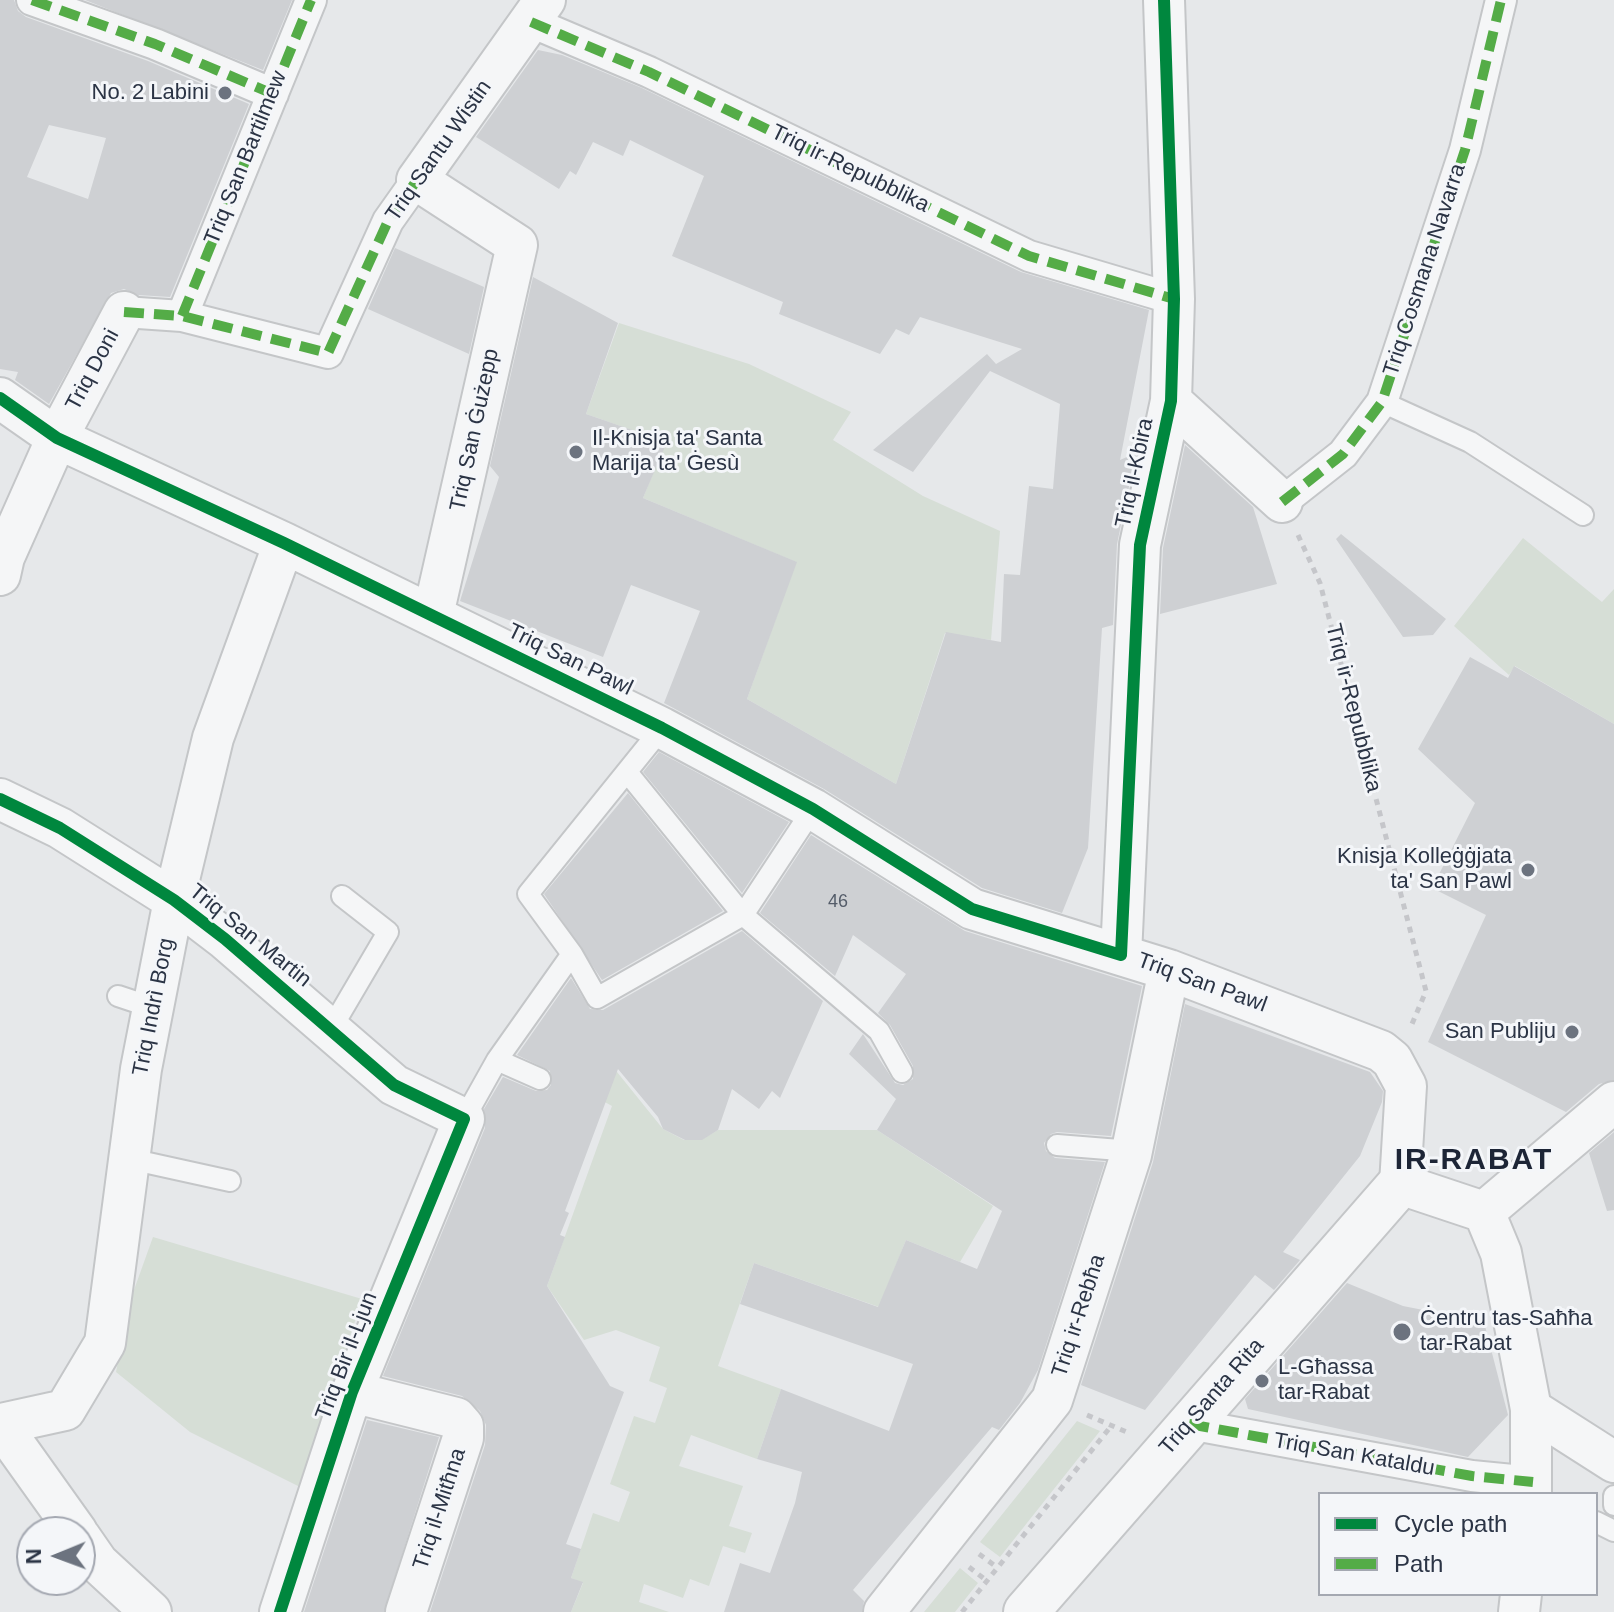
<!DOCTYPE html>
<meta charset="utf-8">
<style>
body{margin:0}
#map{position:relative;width:1614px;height:1612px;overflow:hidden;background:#e6e8ea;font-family:Helvetica,sans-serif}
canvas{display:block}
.legend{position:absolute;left:1318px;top:1492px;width:280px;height:104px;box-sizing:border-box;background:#f4f6f9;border:2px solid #a4a8b1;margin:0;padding:10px 14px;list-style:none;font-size:24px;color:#2b3445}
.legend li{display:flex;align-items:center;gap:16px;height:40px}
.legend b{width:40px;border:2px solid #a4a8b1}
.north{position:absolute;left:16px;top:1516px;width:80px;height:80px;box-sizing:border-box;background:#f4f6f9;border:2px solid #a4a8b1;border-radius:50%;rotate:269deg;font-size:22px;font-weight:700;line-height:32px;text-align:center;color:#2b3445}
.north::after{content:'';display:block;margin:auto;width:28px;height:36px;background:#6c737f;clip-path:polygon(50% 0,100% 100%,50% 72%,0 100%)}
</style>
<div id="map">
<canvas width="1614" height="1612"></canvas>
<ul class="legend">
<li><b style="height:10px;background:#00873e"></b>Cycle path</li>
<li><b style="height:10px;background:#54ac47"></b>Path</li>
</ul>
<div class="north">N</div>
</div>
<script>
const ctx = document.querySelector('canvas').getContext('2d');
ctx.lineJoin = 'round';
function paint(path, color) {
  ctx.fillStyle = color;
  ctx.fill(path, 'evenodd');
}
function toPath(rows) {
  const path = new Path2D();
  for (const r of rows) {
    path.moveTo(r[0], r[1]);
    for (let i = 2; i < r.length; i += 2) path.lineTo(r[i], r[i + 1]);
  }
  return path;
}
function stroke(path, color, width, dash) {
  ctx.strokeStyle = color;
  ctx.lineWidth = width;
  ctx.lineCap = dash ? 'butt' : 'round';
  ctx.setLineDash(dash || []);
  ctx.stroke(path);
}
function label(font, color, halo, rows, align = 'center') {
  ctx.font = font + ' Helvetica,sans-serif';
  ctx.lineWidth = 6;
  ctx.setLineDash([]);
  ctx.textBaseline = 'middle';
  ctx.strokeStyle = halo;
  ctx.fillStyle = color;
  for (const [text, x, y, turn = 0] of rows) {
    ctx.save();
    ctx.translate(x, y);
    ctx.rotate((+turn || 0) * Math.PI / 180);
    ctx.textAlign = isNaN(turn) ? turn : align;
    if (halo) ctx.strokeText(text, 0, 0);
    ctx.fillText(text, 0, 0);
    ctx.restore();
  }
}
paint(toPath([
 [619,323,749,364,851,412,833,440,923,496,1000,531,991,640,945,633,896,784,747,699,796,562,643,498,666,442,586,414],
 [1523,538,1602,602,1614,589,1614,724,1515,666,1509,675,1454,626],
 [613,1067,663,1129,684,1140,702,1139,718,1130,877,1130,993,1206,960,1262,906,1240,879,1307,754,1263,718,1366,781,1389,757,1459,691,1435,679,1466,743,1486,729,1526,752,1533,745,1553,723,1546,709,1586,690,1579,683,1598,644,1584,639,1602,669,1612,571,1612,583,1583,571,1578,593,1513,619,1522,630,1492,610,1484,634,1416,655,1423,667,1388,649,1381,660,1347,616,1330,584,1340,547,1286,612,1106,601,1100],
 [153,1237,362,1299,302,1488,190,1432,116,1372,130,1301],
 [1077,1421,1100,1431,1000,1557,980,1542],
 [960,1568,978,1583,955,1612,924,1612]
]), '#d6ded6');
paint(toPath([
 [0,0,14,0,18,11,26,17,148,61,249,104,170,297,138,295,124,289,111,293,49,404,15,380,18,372,0,369],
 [49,125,106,138,88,199,27,177],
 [85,0,292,0,263,70],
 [538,50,562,55,642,88,1021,272,1149,310,1120,460,1136,453,1117,544,1113,625,1102,628,1088,848,1062,913,982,888,824,789,664,703,700,611,631,585,603,657,460,601,499,477,490,466,533,277,618,323,586,414,667,442,643,498,797,562,747,699,896,784,946,632,1001,642,1004,574,1020,575,1029,486,1053,489,1060,404,990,371,913,472,873,450,987,354,996,364,1022,349,920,317,909,335,896,329,880,354,779,314,783,302,672,256,704,176,630,140,623,156,593,142,576,175,570,171,559,189,476,137],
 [395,248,484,287,469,354,368,309],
 [1185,445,1253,507,1277,584,1160,614,1163,548],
 [1341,534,1446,619,1433,635,1403,637,1336,539],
 [1470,657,1508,678,1514,666,1614,724,1614,1080,1599,1084,1566,1112,1428,1042,1486,915,1432,888,1475,803,1418,749],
 [659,752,789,822,742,893,643,772],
 [628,793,723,911,602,980,544,894],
 [811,835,965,931,1142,986,1111,1136,1057,1132,1051,1134,1044,1143,1046,1151,1055,1158,1105,1162,1038,1370,1020,1403,999,1430,992,1427,853,1590,864,1601,862,1612,724,1612,740,1563,770,1573,795,1503,802,1472,757,1459,781,1389,889,1431,913,1364,740,1304,754,1263,878,1307,906,1240,977,1269,1002,1211,877,1130,896,1099,849,1054,863,1034,895,1083,903,1085,913,1079,913,1066,890,1025,878,1013,906,974,853,935,835,976,760,913],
 [742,931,823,1001,780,1098,772,1091,759,1109,732,1089,718,1130,702,1140,685,1140,663,1129,658,1117,618,1069,565,1211,569,1213,560,1235,565,1237,547,1286,610,1386,624,1392,566,1544,581,1549,571,1578,583,1582,571,1612,430,1612,485,1445,486,1425,480,1411,462,1396,383,1376,485,1128,484,1109,503,1077,536,1091,547,1090,551,1085,550,1071,517,1055,571,978,590,1009,603,1010],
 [1185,1004,1370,1072,1383,1091,1382,1102,1360,1156,1283,1252,1300,1260,1274,1290,1255,1275,1145,1410,1081,1385,1153,1162],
 [1614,1132,1614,1210,1607,1211,1589,1153],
 [1347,1283,1403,1306,1484,1322,1508,1415,1468,1457,1248,1409,1245,1399],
 [367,1420,439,1437,384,1612,304,1612]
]), '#ced0d3');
const service = toPath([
 [1382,402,1470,442,1583,515],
 [627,772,743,915,879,1031,902,1072],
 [572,954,528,894,662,728],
 [118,996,154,1008],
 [331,1029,388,932,342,896],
 [497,1060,540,1079],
 [464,1119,497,1060,572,954,597,998,743,915,813,809],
 [1057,1145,1132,1151],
 [130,1159,230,1181],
 [1614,1505,1614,1496],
 [1596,1522,1614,1531]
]);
const pedestrian = toPath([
 [32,0,155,44,273,94],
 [531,22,649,72,1029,256,1174,299],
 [124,312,182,316,328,353,388,221,417,180],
 [182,316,311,0],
 [1282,502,1343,454,1382,402,1465,150,1501,0],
 [1189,1424,1472,1476,1533,1482]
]);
const minor = toPath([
 [0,398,57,438,284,543,662,728,813,809,972,909,1169,970,1381,1051,1392,1060,1406,1086,1400,1184,1484,1212],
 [1171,401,1282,502],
 [0,575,4,557,57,438,124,312],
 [433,615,517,245,417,180,545,0],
 [0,799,60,828,174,900,225,939,394,1085,464,1119,352,1392,280,1612],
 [1121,955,1140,545,1171,401,1174,299,1164,0],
 [1484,1212,1501,1253,1531,1409,1531,1494],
 [1484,1212,1614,1102],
 [352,1392,456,1418,463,1426,463,1438,406,1612],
 [1531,1409,1614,1462],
 [0,1424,77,1532],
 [1,1424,65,1410,105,1343,141,1069,174,900,213,738,284,543],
 [80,1537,98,1563,151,1612],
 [884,1612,1052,1400,1131,1155,1169,970],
 [1519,1612,1521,1594]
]);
const tertiary = toPath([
 [1026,1612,1400,1184]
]);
stroke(service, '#c4c6c8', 24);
stroke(pedestrian, '#c4c6c8', 34);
stroke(minor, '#c4c6c8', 44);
stroke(tertiary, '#c4c6c8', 48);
stroke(toPath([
 [1298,535,1320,583,1426,991,1412,1024],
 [1087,1415,1129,1433],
 [979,1554,998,1568],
 [969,1567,987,1581],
 [962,1612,1112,1425]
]), '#c5c6ca', 5, [6, 6]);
stroke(service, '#f5f6f7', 20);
stroke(pedestrian, '#f5f6f7', 30);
stroke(minor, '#f5f6f7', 40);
stroke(tertiary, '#f5f6f7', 44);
stroke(toPath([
 [32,0,155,44,273,94],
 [531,22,649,72,1029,256,1174,299],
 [124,312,182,316,328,353,388,221,417,180],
 [182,316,311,0],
 [1282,502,1343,454,1382,402,1465,150,1501,0],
 [1189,1424,1472,1476,1533,1482]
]), '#54ac47', 10, [20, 10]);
stroke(toPath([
 [0,398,57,438,284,543,662,728,813,809,972,909,1121,955,1140,545,1171,401,1174,299,1164,0],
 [0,799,60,828,174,900,225,939,394,1085,464,1119,352,1392,280,1612]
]), '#00873e', 12);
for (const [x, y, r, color] of [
 [225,93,8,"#6c737f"],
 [576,452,8,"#6c737f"],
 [1528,870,8,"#6c737f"],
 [1572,1032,8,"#6c737f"],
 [1402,1332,10,"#6c737f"],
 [1262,1381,8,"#6c737f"]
]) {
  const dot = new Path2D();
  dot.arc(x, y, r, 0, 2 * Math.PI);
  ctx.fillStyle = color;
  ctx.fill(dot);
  stroke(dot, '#f4f6f9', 3);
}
label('18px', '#545c69', null, [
 ["46",838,902]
]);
label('22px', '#2b3445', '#f4f6f9', [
 ["No. 2 Labini",209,93],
 ["Il-Knisja ta' Santa",592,439,"left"],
 ["Marija ta' Ġesù",592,464,"left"],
 ["Knisja Kolleġġjata",1512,857],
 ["ta' San Pawl",1512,882],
 ["San Publiju",1556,1032],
 ["Ċentru tas-Saħħa",1420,1319,"left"],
 ["tar-Rabat",1420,1344,"left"],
 ["L-Għassa",1278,1368,"left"],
 ["tar-Rabat",1278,1393,"left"]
], 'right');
label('22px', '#2b3445', '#f4f6f9', [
 ["Triq Santu Wistin",439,151,-55],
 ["Triq San Bartilmew",246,158,-68],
 ["Triq ir-Repubblika",850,169,26],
 ["Triq Cosmana Navarra",1425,270,-72],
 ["Triq Doni",93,370,-62],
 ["Triq San Ġużepp",475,430,-78],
 ["Triq il-Kbira",1135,473,-78],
 ["Triq San Pawl",570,660,26],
 ["Triq ir-Repubblika",1353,708,76],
 ["Triq San Martin",250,936,39],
 ["Triq San Pawl",1202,983,20],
 ["Triq Indrì Borg",154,1007,-79],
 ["Triq ir-Rebħa",1079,1316,-72],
 ["Triq Bir il-Ljun",347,1356,-69],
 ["Triq Santa Rita",1212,1397,-49],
 ["Triq San Kataldu",1354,1455,10],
 ["Triq il-Mitħna",440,1509,-72]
]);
ctx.letterSpacing = '2px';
label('bold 30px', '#1d2536', '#f4f6f9', [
 ["IR-RABAT",1474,1161]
]);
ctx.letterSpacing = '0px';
</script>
